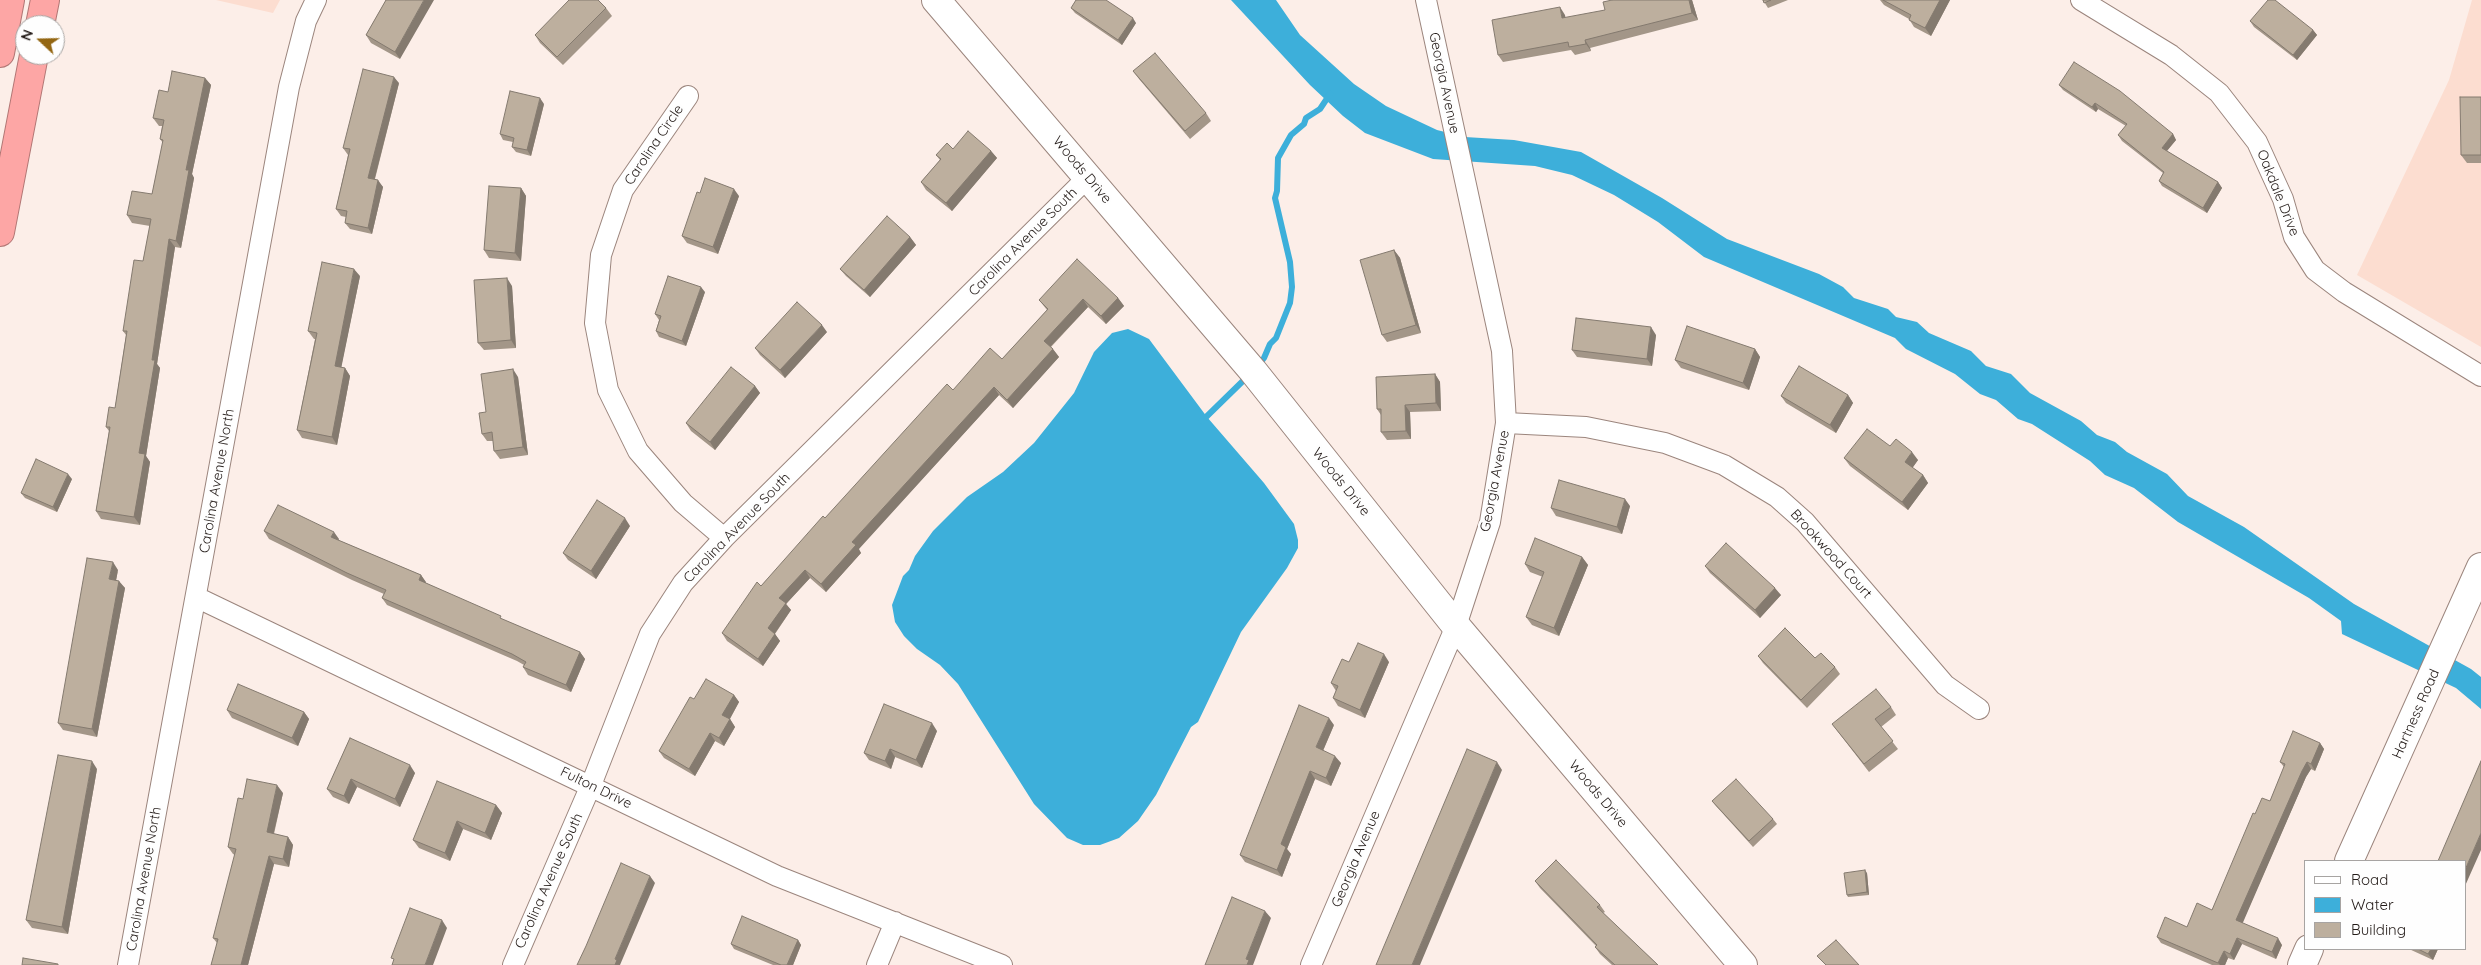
<!DOCTYPE html>
<style>
body{margin:0}
#map{position:relative;width:2481px;height:965px;overflow:hidden;background:#fceee8;font-family:Quicksand,sans-serif}
canvas{display:block}
.legend{position:absolute;left:2304px;top:860px;width:162px;height:90px;box-sizing:border-box;background:#fefefe;border:1px solid #a7a4a2;margin:0;padding:6px 9px;list-style:none;font-size:15px;color:#241c19}
.legend li{display:flex;align-items:center;gap:10px;height:25px}
.legend b{width:25px;border:1px solid #a7a4a2}
.north{position:absolute;left:15px;top:15px;width:50px;height:50px;box-sizing:border-box;background:#fefefe;border:1px solid #a7a4a2;border-radius:50%;rotate:291deg;font-size:14px;font-weight:700;line-height:20px;text-align:center;color:#241c19}
.north::after{content:'';display:block;margin:auto;width:18px;height:22px;background:#936612;clip-path:polygon(50% 0,100% 100%,50% 72%,0 100%)}
</style>
<div id="map">
<canvas width="2481" height="965"></canvas>
<ul class="legend">
<li><b style="height:6px;background:#fff"></b>Road</li>
<li><b style="height:14px;background:#3dafda"></b>Water</li>
<li><b style="height:14px;background:#bdaf9e"></b>Building</li>
</ul>
<div class="north">N</div>
</div>
<script>
const ctx = document.querySelector('canvas').getContext('2d');
ctx.lineJoin = 'round';
function paint(path, color) {
  ctx.fillStyle = color;
  ctx.fill(path, 'evenodd');
}
function toPath(rows) {
  const path = new Path2D();
  for (const r of rows) {
    path.moveTo(r[0], r[1]);
    for (let i = 2; i < r.length; i += 2) path.lineTo(r[i], r[i + 1]);
  }
  return path;
}
function stroke(path, color, width, dash) {
  ctx.strokeStyle = color;
  ctx.lineWidth = width;
  ctx.lineCap = dash ? 'butt' : 'round';
  ctx.setLineDash(dash || []);
  ctx.stroke(path);
}
function label(font, color, halo, rows, align = 'center') {
  ctx.font = font + ' Quicksand,sans-serif';
  ctx.lineWidth = 5;
  ctx.setLineDash([]);
  ctx.textBaseline = 'middle';
  ctx.strokeStyle = halo;
  ctx.fillStyle = color;
  for (const [text, x, y, turn = 0] of rows) {
    ctx.save();
    ctx.translate(x, y);
    ctx.rotate((+turn || 0) * Math.PI / 180);
    ctx.textAlign = isNaN(turn) ? turn : align;
    if (halo) ctx.strokeText(text, 0, 0);
    ctx.fillText(text, 0, 0);
    ctx.restore();
  }
}
paint(toPath([
 [216,0,280,0,273,13],
 [2472,0,2481,0,2481,347,2357,275,2449,80]
]), '#fcddd0');
paint(toPath([
 [1231,0,1276,0,1300,35,1354,84,1386,106,1437,130,1465,137,1514,140,1581,152,1662,198,1727,239,1819,274,1843,287,1854,298,1888,309,1896,317,1917,322,1929,333,1971,351,1986,366,2011,374,2030,393,2081,421,2097,435,2115,442,2127,452,2167,474,2188,496,2244,527,2354,604,2471,669,2481,677,2481,709,2456,688,2342,634,2341,621,2309,598,2178,522,2134,488,2105,475,2090,461,2032,424,2018,419,1996,400,1980,394,1955,374,1906,349,1895,338,1704,257,1658,222,1614,195,1572,175,1535,166,1433,159,1365,133,1343,116,1310,85],
 [1128,329,1149,339,1207,417,1264,483,1294,524,1298,540,1298,548,1287,568,1241,632,1198,722,1191,727,1156,795,1138,821,1119,838,1100,845,1083,845,1067,838,1034,804,958,684,940,665,917,649,904,636,895,622,892,605,903,576,909,570,915,556,933,531,967,497,1003,472,1034,443,1074,393,1094,352,1112,333]
]), '#3dafda');
stroke(toPath([
 [1257,367,1264,358,1270,344,1276,338,1290,303,1292,287,1290,262,1275,198,1277,191,1278,158,1291,135,1304,124,1306,118,1320,109,1330,94],
 [1202,421,1248,376]
]), '#3dafda', 6);
const street = toPath([
 [2081,0,2171,55,2219,93,2257,142,2283,199,2294,237,2315,270,2344,292,2481,376],
 [688,96,623,190,601,255,595,323,608,390,638,451,683,503,724,538],
 [1506,423,1586,427,1665,443,1724,465,1777,497,1805,522,1945,685,1979,709],
 [196,597,777,876,1002,965],
 [128,965,289,87,306,21,316,0],
 [513,965,591,785,650,634,683,583,724,538,1088,177],
 [877,965,895,922],
 [1311,965,1456,626,1490,522,1506,423,1502,351,1426,0]
]);
const secondary = toPath([
 [936,0,1253,371,1456,626,1743,965],
 [2349,861,2481,567],
 [2302,965,2309,949]
]);
const highway = toPath([
 [40,25,45,0],
 [0,53,10,0],
 [0,232,34,55]
]);
stroke(street, '#9b857d', 22);
stroke(secondary, '#9b857d', 30);
stroke(highway, '#b17674', 30);
stroke(street, '#fff', 20);
stroke(secondary, '#fff', 28);
stroke(highway, '#fda6a5', 28);
paint(toPath([
 [386,0,400,59,371,43,366,35],
 [1692,0,1698,20,1590,48,1591,51,1575,55,1571,50,1503,62,1498,55,1565,15,1565,18],
 [1763,0,1788,0,1768,8],
 [1880,0,1950,0,1931,36,1914,27,1909,19,1884,5],
 [606,8,612,16,563,65,540,43,535,35],
 [1071,8,1136,23,1122,45,1075,13],
 [2250,21,2313,30,2317,35,2297,60,2254,27],
 [1133,71,1206,113,1211,121,1190,139,1139,79],
 [205,78,211,85,192,174,194,178,181,248,175,247,157,364,160,368,146,456,150,462,140,525,101,519,96,511,109,431,106,427,115,408,126,335,123,331,143,261,150,226,132,223,127,215,152,194,163,143,160,139,162,126,159,126,153,118,168,92],
 [399,83,375,179,383,187,372,234,350,229,345,223,346,217,341,216,336,209,348,155,343,148],
 [2059,85,2173,134,2176,140,2167,151,2218,182,2222,188,2207,213,2162,186,2159,181,2163,173,2122,141,2118,135,2126,126,2098,109,2096,112,2063,90],
 [2481,97,2481,163,2467,163,2461,155],
 [544,104,531,156,516,152,512,147,513,142,503,140,500,134],
 [991,151,997,158,952,211,926,190,921,182,940,160,936,155],
 [521,188,526,196,521,261,489,258,484,250],
 [700,193,739,196,718,254,687,243,682,236],
 [910,237,916,245,870,297,846,276,840,269],
 [1394,250,1400,258,1421,333,1387,342,1382,335],
 [360,276,341,367,345,368,350,376,337,445,302,438,297,430,315,339,314,339,308,331],
 [512,286,516,348,484,350,478,343],
 [705,292,686,346,659,337,656,331,659,320,655,314],
 [1118,298,1124,306,1106,324,1088,307,1051,347,1059,357,1013,408,999,395,858,549,861,553,826,592,810,578,786,604,791,610,775,634,780,641,763,666,727,641,722,633,761,586,825,518,953,390,1002,359,1047,310,1039,300],
 [827,332,785,378,760,355,755,348],
 [1656,335,1652,366,1577,357,1572,350],
 [1755,349,1760,357,1749,390,1681,368,1675,360],
 [1435,374,1440,382,1441,411,1410,412,1411,439,1387,440,1381,432,1381,415,1377,409],
 [518,377,528,455,500,459,494,451,493,441,487,441,482,434,486,412],
 [755,386,760,393,715,450,691,431,686,423],
 [1848,395,1853,403,1836,433,1786,403,1781,396],
 [1890,446,1918,460,1912,468,1923,475,1928,483,1908,510,1850,466,1844,458],
 [72,479,57,512,25,498,21,493],
 [1630,506,1622,534,1556,516,1551,508],
 [630,526,596,579,568,560,563,553],
 [264,531,339,539,338,540,421,575,426,583,504,620,580,652,585,659,571,692,528,675,523,667,524,665,517,661,387,605,382,598,384,594,352,580,269,539],
 [1582,557,1588,565,1559,636,1532,625,1526,617,1543,577,1530,572,1525,564],
 [1705,566,1781,595,1760,618,1710,573],
 [118,570,116,580,125,588,97,737,63,730,58,723],
 [1758,656,1815,658,1835,667,1840,674,1807,708,1763,663],
 [1349,662,1389,662,1365,718,1338,706,1333,698,1336,691,1331,683],
 [734,695,739,702,730,719,735,727,724,746,715,741,695,776,664,758,659,751,694,699],
 [1891,707,1896,715,1881,727,1898,749,1869,772,1832,724],
 [227,710,304,712,309,719,298,746,232,718],
 [1334,725,1323,751,1341,763,1331,786,1315,779,1287,849,1291,854,1282,877,1245,862,1240,855],
 [937,731,922,768,895,757,891,769,869,760,864,753],
 [350,738,415,773,400,807,357,787,349,804,333,797,327,789],
 [2320,743,2324,749,2315,771,2311,769,2306,777,2242,923,2282,945,2276,959,2242,944,2234,960,2228,958,2225,965,2212,965,2161,943,2157,937,2187,927,2212,910,2255,814,2270,801,2284,767,2280,762],
 [97,769,68,934,32,928,26,920],
 [283,793,274,834,288,837,293,845,289,867,274,864,248,965,211,965,217,943,213,938,235,855,233,854,228,847,243,799],
 [1712,801,1773,819,1777,824,1753,847,1716,806],
 [496,805,502,813,491,840,463,829,450,861,419,848,413,840],
 [1867,873,1869,895,1848,897,1847,895],
 [1535,881,1600,905,1605,912,1603,913,1658,965,1612,965,1600,954,1595,947,1596,946,1540,888],
 [798,940,801,945,793,965,773,965,734,949,731,944],
 [2409,949,2438,949,2433,960]
]), '#a39688');
paint(toPath([
 [424,0,434,0,400,59,395,52],
 [1689,0,1692,0,1698,20,1692,13],
 [1940,0,1950,0,1931,36,1925,28],
 [1560,7,1565,15,1567,26,1562,18],
 [1133,18,1136,23,1122,45,1118,40],
 [2313,30,2317,35,2297,60,2293,55],
 [1585,40,1590,48,1591,51,1586,44],
 [394,77,399,83,373,185,368,178],
 [205,78,211,85,192,174,194,178,181,248,176,241,186,170],
 [540,98,544,104,531,156,527,150],
 [2095,103,2098,109,2096,112,2092,107],
 [2173,134,2176,140,2165,153,2162,148],
 [991,151,997,158,952,211,946,203],
 [378,180,383,187,372,234,368,228],
 [2218,182,2222,188,2207,213,2203,208],
 [521,188,526,196,521,261,515,253],
 [734,189,739,196,718,254,713,247],
 [910,237,916,245,870,297,864,290],
 [169,239,175,247,157,364,160,368,146,456,150,462,140,525,134,517,139,453,152,360],
 [1394,250,1400,258,1421,333,1416,325],
 [354,269,360,276,340,374,335,366],
 [507,278,512,286,516,348,511,340],
 [701,287,705,292,686,346,682,341],
 [1118,298,1124,306,1106,324,1101,316],
 [1083,299,1088,307,1049,348,1044,341],
 [822,325,827,332,785,378,780,370],
 [1651,327,1656,335,1652,366,1647,359],
 [1053,349,1059,357,1013,408,1007,400],
 [1755,349,1760,357,1749,390,1743,383],
 [345,368,350,376,337,445,332,437],
 [513,369,518,377,528,455,523,447],
 [1435,374,1440,382,1441,411,1436,403],
 [755,386,760,393,715,450,710,442],
 [994,387,999,395,859,549,861,553,826,592,821,584,852,542],
 [1848,395,1853,403,1836,433,1830,425],
 [1405,405,1410,412,1411,439,1406,431],
 [1912,452,1918,460,1911,470,1905,462],
 [68,474,72,479,57,512,53,507],
 [1923,475,1928,483,1908,510,1902,502],
 [1625,499,1630,506,1622,534,1617,527],
 [625,518,630,526,596,579,591,571],
 [334,532,339,539,336,544,331,537],
 [1582,557,1588,565,1559,636,1554,628],
 [113,562,118,570,115,586,109,579],
 [805,570,810,578,786,604,791,610,773,636,768,628,779,598],
 [421,575,426,582,424,587,419,580],
 [119,581,125,588,97,737,92,729],
 [1775,588,1781,595,1760,618,1755,610],
 [775,634,780,641,763,666,758,659],
 [580,652,585,659,571,692,566,685],
 [1384,654,1389,662,1365,718,1360,710],
 [734,695,739,702,728,722,722,715],
 [304,712,309,719,298,746,292,738],
 [1329,718,1334,725,1321,755,1316,747],
 [730,719,735,727,724,746,719,738],
 [932,723,937,731,922,768,916,760],
 [710,733,715,741,695,776,689,769],
 [2320,743,2324,749,2315,771,2311,764],
 [890,749,895,757,891,769,885,761],
 [1335,756,1341,763,1331,786,1326,778],
 [92,761,97,769,68,934,62,927],
 [1497,762,1502,770,1420,965,1412,965],
 [2307,762,2311,769,2306,777,2241,927,2236,920,2302,771],
 [410,765,415,773,400,807,395,799],
 [1310,771,1315,779,1287,849,1291,854,1282,877,1277,870,1281,844],
 [351,779,357,787,349,804,344,796],
 [277,785,283,793,272,840,267,832],
 [496,805,502,813,491,840,485,833],
 [457,821,463,829,450,861,445,853],
 [2481,833,2481,850,2465,886,2465,870],
 [288,837,293,845,289,867,283,859],
 [269,856,274,864,248,965,241,965],
 [1865,870,1867,873,1869,895,1867,892],
 [650,876,655,883,620,965,615,965,615,959],
 [1265,911,1271,918,1253,965,1247,965,1246,959],
 [442,920,447,928,433,965,425,965],
 [2237,938,2242,944,2234,960,2230,954],
 [2278,938,2282,945,2276,959,2272,952],
 [798,940,801,945,793,965,787,965],
 [2431,949,2438,949,2433,960,2428,954],
 [2224,951,2228,958,2225,965,2220,965,2218,963]
]), '#847a6f');
const building = toPath([
 [386,0,424,0,395,52,366,35,386,0],
 [569,0,598,0,606,8,557,57,535,35,569,0],
 [1076,0,1106,0,1133,18,1118,40,1071,8,1076,0],
 [1612,0,1689,0,1692,13,1585,40,1586,44,1569,47,1568,42,1498,55,1492,20,1560,7,1562,18,1605,10,1603,2,1612,0],
 [1763,0,1771,0,1764,3,1763,0],
 [1883,0,1940,0,1925,28,1909,20,1911,15,1883,0],
 [2268,0,2275,0,2313,30,2293,55,2250,21,2268,0],
 [1155,53,1206,113,1185,131,1133,71,1155,53],
 [2074,62,2120,91,2173,134,2162,148,2218,182,2203,208,2159,181,2164,172,2118,135,2127,124,2095,103,2092,107,2059,85,2074,62],
 [363,69,394,77,368,178,378,180,368,228,345,223,347,211,336,209,350,149,343,148,363,69],
 [172,71,205,78,186,170,189,170,176,241,169,239,152,360,155,360,139,453,145,454,134,517,96,511,110,427,106,427,109,407,115,408,127,331,123,331,134,260,143,261,151,219,127,215,132,191,152,194,163,140,160,139,164,120,153,118,159,90,168,92,172,71],
 [510,91,540,98,527,150,512,147,514,138,500,134,510,91],
 [2460,97,2481,97,2481,155,2461,155,2460,97],
 [968,131,991,151,946,203,921,182,941,159,936,155,947,143,953,149,968,131],
 [705,178,734,189,713,247,682,236,697,192,700,193,705,178],
 [489,186,521,188,515,253,484,250,489,186],
 [887,216,910,237,864,290,840,269,887,216],
 [1394,250,1416,325,1382,335,1360,260,1394,250],
 [1077,259,1118,298,1101,316,1083,299,1044,341,1053,349,1007,400,994,387,852,542,856,545,821,584,805,570,779,598,786,603,768,628,775,634,758,659,722,633,757,582,761,586,823,516,825,518,947,384,953,390,990,348,1002,359,1048,309,1039,300,1077,259],
 [322,262,354,269,335,366,345,368,332,437,297,430,317,333,308,331,322,262],
 [668,276,701,287,682,341,656,331,661,316,655,314,668,276],
 [507,278,511,340,478,343,474,280,507,278],
 [797,302,822,325,780,370,755,348,797,302],
 [1576,318,1651,327,1647,359,1572,350,1576,318],
 [1687,326,1755,349,1743,383,1675,360,1687,326],
 [1799,366,1848,395,1830,425,1781,396,1799,366],
 [731,367,755,386,710,442,686,423,731,367],
 [513,369,523,447,494,451,492,432,482,434,479,413,486,412,481,374,513,369],
 [1435,374,1436,403,1405,405,1406,431,1381,432,1381,409,1377,409,1376,377,1435,374],
 [1867,429,1890,446,1896,439,1912,452,1905,462,1923,475,1902,502,1844,458,1867,429],
 [36,459,68,474,53,507,21,493,36,459],
 [1559,480,1625,499,1617,527,1551,508,1559,480],
 [597,500,625,518,591,571,563,553,597,500],
 [278,505,334,532,331,537,421,575,419,580,501,616,500,618,580,652,566,685,523,667,526,662,512,654,382,598,386,590,347,573,264,531,278,505],
 [1535,538,1582,557,1554,628,1526,617,1544,572,1525,564,1535,538],
 [1726,543,1775,588,1755,610,1705,566,1726,543],
 [87,558,113,562,109,579,119,581,92,729,58,723,87,558],
 [1785,628,1815,658,1821,653,1835,667,1801,700,1758,656,1785,628],
 [1358,643,1384,654,1360,710,1333,698,1338,686,1331,683,1342,659,1349,662,1358,643],
 [706,679,734,695,722,715,730,719,719,738,710,733,689,769,659,751,690,697,694,699,706,679],
 [238,684,304,712,292,738,227,710,238,684],
 [1876,689,1891,707,1875,719,1893,741,1864,764,1832,724,1876,689],
 [884,704,932,723,916,760,890,749,885,761,864,753,884,704],
 [1299,705,1329,718,1316,747,1335,756,1326,778,1310,771,1281,844,1286,847,1277,870,1240,855,1299,705],
 [2293,731,2320,743,2311,764,2307,762,2302,771,2236,920,2278,938,2272,952,2237,938,2230,954,2224,951,2218,963,2157,937,2165,917,2187,927,2197,903,2212,910,2253,813,2255,814,2262,798,2270,801,2285,764,2280,762,2293,731],
 [350,738,410,765,395,799,351,779,344,796,327,789,350,738],
 [1467,749,1497,762,1412,965,1376,965,1467,749],
 [58,755,92,761,62,927,26,920,58,755],
 [2481,761,2481,833,2465,870,2465,861,2438,861,2481,761],
 [247,779,277,785,267,832,288,837,283,859,269,856,241,965,211,965,218,939,213,938,236,849,228,847,238,798,243,799,247,779],
 [1736,779,1773,819,1749,841,1712,801,1736,779],
 [437,781,496,805,485,833,457,821,445,853,413,840,437,781],
 [1556,860,1600,905,1597,907,1658,965,1615,965,1595,947,1597,945,1535,881,1556,860],
 [621,863,650,876,615,959,617,960,615,965,577,965,586,946,621,863],
 [1865,870,1867,892,1847,895,1844,873,1865,870],
 [1232,897,1265,911,1246,959,1249,960,1247,965,1205,965,1232,897],
 [410,908,442,920,425,965,392,965,394,959,391,958,410,908],
 [742,916,798,940,787,965,781,965,731,944,742,916],
 [1836,940,1859,965,1826,965,1817,956,1836,940],
 [2418,949,2431,949,2428,954,2418,949],
 [23,958,58,964,58,965,22,965,23,958]
]);
paint(building, '#bdaf9e');
stroke(building, '#847a6f', 1);
label('14px', '#241c19', '#fefefe', [
 ["Georgia Avenue",1444,83,78],
 ["Carolina Circle",654,145,-56],
 ["Woods Drive",1082,170,50],
 ["Oakdale Drive",2278,193,68],
 ["Carolina Avenue South",1023,242,-45],
 ["Carolina Avenue North",217,481,-80],
 ["Georgia Avenue",1495,481,-79],
 ["Woods Drive",1341,482,51],
 ["Carolina Avenue South",737,528,-46],
 ["Brookwood Court",1831,554,48],
 ["Hartness Road",2416,714,-66],
 ["Fulton Drive",596,788,26],
 ["Woods Drive",1598,794,50],
 ["Georgia Avenue",1356,859,-67],
 ["Carolina Avenue North",144,879,-80],
 ["Carolina Avenue South",549,881,-66]
]);
</script>
